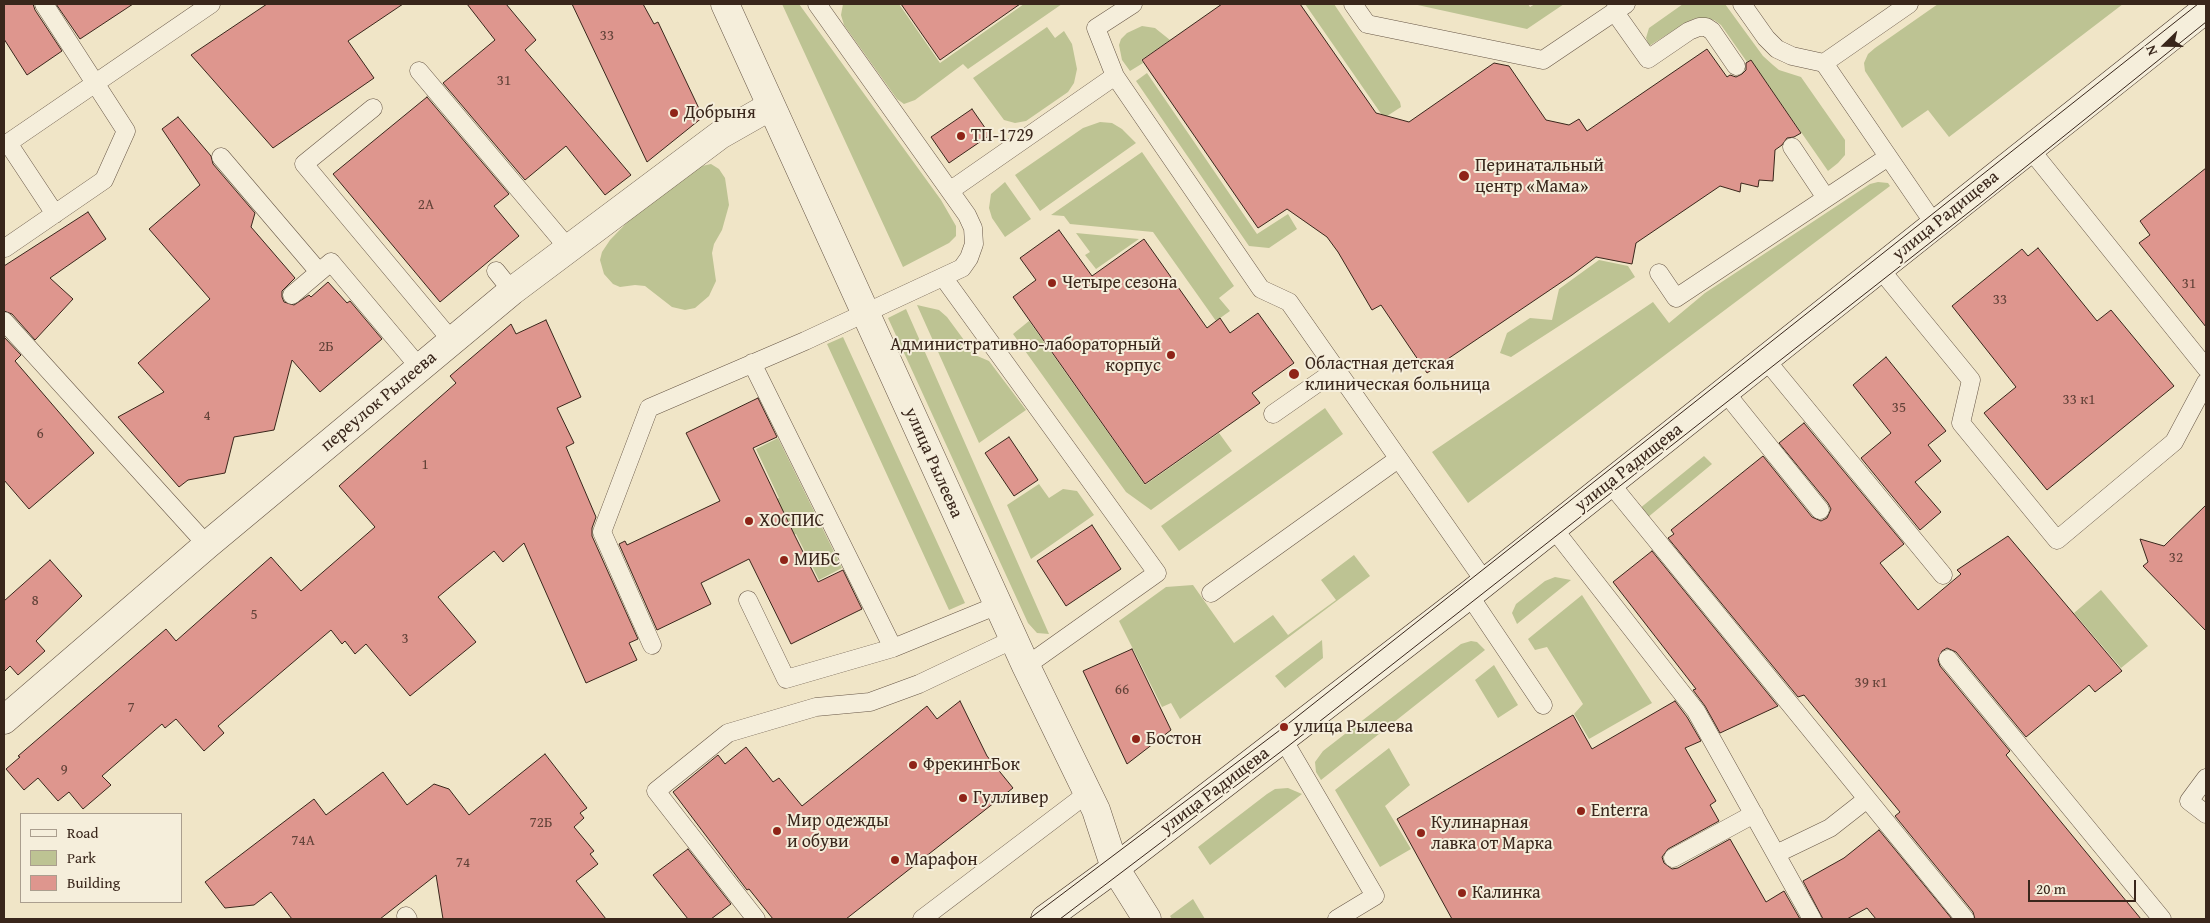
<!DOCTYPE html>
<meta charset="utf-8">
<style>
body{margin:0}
#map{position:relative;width:2210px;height:923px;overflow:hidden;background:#f0e5c7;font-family:"Gentium Book Plus",serif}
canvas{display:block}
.frame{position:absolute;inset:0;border:5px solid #39261b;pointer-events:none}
.legend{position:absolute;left:20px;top:813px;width:162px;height:90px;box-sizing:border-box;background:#f5eedb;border:1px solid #aa9e8e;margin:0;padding:6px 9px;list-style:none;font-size:15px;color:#39261b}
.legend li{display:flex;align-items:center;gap:10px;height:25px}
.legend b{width:25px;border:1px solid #aa9e8e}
.north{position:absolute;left:2140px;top:20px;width:50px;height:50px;-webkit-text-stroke:4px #f5eedb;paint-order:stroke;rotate:248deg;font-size:14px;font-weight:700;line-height:20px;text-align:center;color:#39261b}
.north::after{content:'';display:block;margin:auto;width:18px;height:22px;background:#39261b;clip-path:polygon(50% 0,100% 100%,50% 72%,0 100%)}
.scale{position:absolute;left:2028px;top:880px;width:108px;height:22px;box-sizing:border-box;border:2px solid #39261b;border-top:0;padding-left:6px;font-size:15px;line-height:18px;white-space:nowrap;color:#39261b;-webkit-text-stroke:4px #f5eedb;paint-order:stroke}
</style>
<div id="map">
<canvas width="2210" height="923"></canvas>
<div class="frame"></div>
<ul class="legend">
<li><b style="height:6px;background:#f5eedb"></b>Road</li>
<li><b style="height:14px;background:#bdc393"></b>Park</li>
<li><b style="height:14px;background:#de968e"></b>Building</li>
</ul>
<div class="north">N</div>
<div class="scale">20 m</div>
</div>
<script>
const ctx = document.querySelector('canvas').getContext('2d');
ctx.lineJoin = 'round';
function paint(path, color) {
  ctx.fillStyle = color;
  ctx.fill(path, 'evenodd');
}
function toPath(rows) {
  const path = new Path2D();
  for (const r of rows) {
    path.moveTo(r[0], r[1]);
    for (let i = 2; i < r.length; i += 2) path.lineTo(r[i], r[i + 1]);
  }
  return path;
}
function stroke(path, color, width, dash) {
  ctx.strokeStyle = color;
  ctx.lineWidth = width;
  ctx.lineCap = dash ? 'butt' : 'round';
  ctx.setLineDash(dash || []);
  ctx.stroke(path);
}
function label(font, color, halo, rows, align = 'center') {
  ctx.font = font + ' "Gentium Book Plus",serif';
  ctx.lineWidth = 4;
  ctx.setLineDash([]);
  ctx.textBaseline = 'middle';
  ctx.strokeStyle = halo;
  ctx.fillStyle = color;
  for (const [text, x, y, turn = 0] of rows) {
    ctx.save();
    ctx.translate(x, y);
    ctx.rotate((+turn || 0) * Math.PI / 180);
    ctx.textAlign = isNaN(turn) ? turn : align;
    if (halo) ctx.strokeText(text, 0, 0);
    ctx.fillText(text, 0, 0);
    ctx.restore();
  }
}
paint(toPath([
 [782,4,799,4,941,200,956,226,956,236,949,243,903,267],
 [843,4,899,4,940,63,1024,4,1062,4,968,69,963,64,915,100,904,104,897,99,844,25,841,15],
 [1305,4,1334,4,1400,102,1401,107,1384,118],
 [1413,4,1528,4,1530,7,1535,4,1564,4,1527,29],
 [1683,4,1725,4,1763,56,1773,65,1779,70,1801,77,1845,140,1845,155,1838,163,1828,171,1751,60,1747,62,1721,25,1714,20,1696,18,1687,22,1649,46,1646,38,1649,28],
 [1938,4,2123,4,1949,137,1928,110,1902,128,1865,71,1864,63,1868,54,1875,48],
 [1142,26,1155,28,1170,40,1141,60,1143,63,1130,71,1122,60,1119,45,1121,39,1127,33],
 [1047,27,1055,38,1064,31,1072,44,1077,69,1074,83,1068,92,1026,121,1015,123,1004,120,973,78],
 [1147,73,1257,234,1288,214,1297,229,1269,248,1249,246,1136,81],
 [1100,122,1112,123,1122,129,1136,143,1040,211,1015,175,1083,128],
 [1142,152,1234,286,1219,298,1230,311,1216,321,1153,232,1070,224,1064,216,1051,215],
 [711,164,719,169,725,178,729,205,722,230,714,244,712,253,716,281,709,296,695,308,685,310,672,307,645,286,635,285,620,287,613,284,604,274,600,260,602,252,610,240,641,208,679,178,702,166],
 [1005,182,1031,219,1005,237,992,218,989,208,991,194],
 [1878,182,1888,183,1890,186,1468,503,1432,452,1653,302,1669,323,1705,293,1870,184],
 [1076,233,1139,239,1096,269,1085,255,1090,252],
 [1599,260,1628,266,1635,277,1511,357,1500,353,1507,333,1530,318,1552,320,1559,289],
 [917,305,939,310,947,317,975,355,989,361,1026,410,979,443],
 [906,309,1049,634,1037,633,1028,623,888,318],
 [1029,321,1145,485,1219,433,1232,451,1151,510,1126,492,1013,334],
 [843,337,965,603,949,610,827,344],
 [1325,408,1343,434,1179,551,1161,526],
 [778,438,842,568,819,580,796,534,786,538,769,503,779,498,756,449],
 [1704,456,1712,464,1647,518,1639,509],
 [1039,484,1049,498,1063,489,1077,491,1094,515,1031,559,1007,505],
 [1354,555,1370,576,1180,719,1171,703,1162,707,1119,621,1166,587,1193,585,1234,643,1273,615,1288,635,1336,600,1321,580],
 [1555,577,1571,580,1517,624,1512,613,1516,604,1545,581],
 [2101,590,2148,646,2121,668,2074,613],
 [1582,595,1652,703,1589,739,1574,714,1583,704,1547,647,1535,650,1528,639],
 [1322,640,1323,658,1285,688,1275,676],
 [1471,641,1477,642,1485,650,1321,780,1316,772,1315,762,1323,751,1461,644],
 [1494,665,1518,705,1498,718,1475,680],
 [1389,748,1410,785,1385,806,1411,849,1380,867,1335,790],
 [1288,788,1302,794,1210,865,1198,847,1267,794,1275,789],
 [1193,899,1205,919,1172,919,1170,916]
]), '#bdc393');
const building = toPath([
 [4,4,33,4,35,10,62,51,27,75,4,39,4,4],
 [56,4,133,4,80,39,56,4],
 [267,4,403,4,348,41,374,78,273,148,191,55,267,4],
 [467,4,506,4,536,40,525,50,631,175,605,195,566,146,525,180,443,83,495,40,467,4],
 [572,4,643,4,654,24,658,22,703,117,647,162,572,4],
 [901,4,1020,4,940,60,901,4],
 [1222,4,1300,4,1376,113,1409,122,1494,63,1509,66,1546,120,1569,125,1579,119,1587,131,1707,49,1727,77,1730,75,1736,77,1742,74,1746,70,1746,63,1751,60,1801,133,1794,137,1787,138,1782,145,1775,150,1773,181,1759,180,1758,187,1741,183,1740,192,1720,186,1636,243,1632,264,1596,257,1572,275,1427,373,1381,305,1372,310,1338,252,1327,237,1287,209,1258,228,1142,60,1222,4],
 [427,97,509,194,494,206,519,236,440,302,333,174,427,97],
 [972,109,990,135,949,163,931,137,972,109],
 [178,117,211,156,213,164,255,213,251,227,295,278,282,291,282,297,284,302,294,305,309,295,311,297,328,282,347,303,350,301,382,339,320,392,292,360,274,430,234,437,225,473,188,480,179,487,118,417,164,392,138,363,210,299,149,229,200,185,162,129,178,117],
 [2206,168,2206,327,2139,243,2150,235,2140,221,2206,168],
 [88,212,106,239,50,278,73,299,35,340,12,314,4,311,4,266,88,212],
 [1059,230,1092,276,1144,239,1207,328,1220,318,1230,333,1258,313,1294,363,1252,393,1260,403,1145,484,1013,297,1036,280,1020,258,1059,230],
 [2038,248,2097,321,2111,310,2174,386,2047,490,1984,413,2016,387,1952,306,2022,249,2028,256,2038,248],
 [546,320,581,397,557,408,574,443,566,447,596,517,592,528,592,536,638,639,629,643,637,660,586,683,524,543,503,562,494,551,438,597,476,642,410,696,366,644,355,654,345,641,342,644,331,630,218,726,224,733,204,751,176,719,165,728,162,724,102,776,111,785,83,809,69,792,58,801,38,778,24,790,6,769,20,757,18,756,166,629,176,641,271,557,301,591,375,527,339,486,456,383,450,376,511,324,516,334,546,320],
 [4,337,21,355,15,361,94,453,29,509,4,480,4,337],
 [1886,357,1946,431,1928,445,1941,461,1915,482,1941,512,1920,530,1861,458,1891,433,1853,385,1886,357],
 [758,398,777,437,753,448,795,536,818,582,843,570,862,609,791,644,749,559,701,583,711,604,657,630,619,544,625,541,627,545,720,501,686,433,758,398],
 [1804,423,1904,544,1880,563,1918,610,1961,574,1957,570,2008,536,2122,671,2095,692,2089,685,2026,737,1956,652,1947,648,1942,651,1938,660,1940,666,2010,751,2006,755,2141,919,1975,919,1973,912,1895,816,1900,812,1804,695,1798,697,1668,538,1674,534,1671,530,1763,456,1812,517,1821,521,1827,518,1831,509,1828,503,1779,443,1804,423],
 [1009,437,1038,480,1014,496,985,453,1009,437],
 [2206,505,2206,631,2143,566,2148,562,2140,539,2164,546,2206,505],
 [1092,525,1121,569,1066,606,1037,561,1092,525],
 [1652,551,1778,706,1720,733,1705,706,1693,690,1696,689,1613,582,1652,551],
 [50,560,82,596,36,641,45,651,18,675,10,666,4,672,4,601,50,560],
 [1132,649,1171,730,1127,764,1083,671,1132,649],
 [960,701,987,756,1013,788,846,919,773,919,749,889,747,890,673,792,718,755,725,764,746,747,773,782,779,778,802,806,927,706,937,719,960,701],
 [1675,701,1687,717,1701,741,1685,748,1716,801,1710,805,1719,821,1668,849,1662,857,1664,863,1672,869,1678,868,1730,839,1766,902,1784,891,1800,919,1452,919,1397,819,1573,715,1592,749,1675,701],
 [545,754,587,808,580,813,584,818,574,827,594,851,590,854,598,864,576,881,606,919,443,919,436,875,380,919,292,919,271,892,254,905,225,908,205,882,314,799,326,815,383,772,407,805,434,784,449,789,469,815,545,754],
 [1879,830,1952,919,1876,919,1867,908,1847,919,1823,919,1803,881,1844,858,1879,830],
 [688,849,731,904,711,919,688,919,653,875,688,849]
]);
paint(building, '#de968e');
stroke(building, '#39261b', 1);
const lane = toPath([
 [1353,4,1367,24,1543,60,1626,4],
 [1742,4,1766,38,1777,49,1792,56,1824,63,1935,225],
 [1614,11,1648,59,1689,31,1699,27,1706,27,1712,31,1736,66],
 [1824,63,1909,4],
 [419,71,569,249],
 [1115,76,1261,289,1289,302,1485,582],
 [373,108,304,164,452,341],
 [1792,147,1826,198],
 [2030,149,2206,368],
 [221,157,319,272],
 [951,190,1115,76,1096,28,1133,4],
 [55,214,8,143,211,4],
 [5,248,104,180,126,131,44,4],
 [1880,269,1971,380,1961,423,2057,540,2174,442,2206,382],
 [496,271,512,291],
 [1659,273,1676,298,1888,157],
 [943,277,1157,573,1026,666],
 [292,295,331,262,420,368],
 [4,321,207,545],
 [1766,360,1943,575],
 [752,363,893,648,998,605],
 [1725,392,1820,510],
 [1273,414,1336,370],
 [1610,483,1965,919],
 [1553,528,1696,711,1812,919],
 [1211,593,1398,459],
 [1469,595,1543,705],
 [748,600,786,679,893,648],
 [652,645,602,532,649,408,805,341,962,268,969,258,974,244,973,228,967,215,817,4],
 [1948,659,2162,919],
 [1283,739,1375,896,1337,919],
 [2206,778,2189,801,2206,814],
 [1776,854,1830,828,1867,799],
 [1673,858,1754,814],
 [406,916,408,919],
 [756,919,656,791,728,733,816,707,870,702,919,684,1014,639],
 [922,919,1088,793]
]);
const street = toPath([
 [725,4,1026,666,1096,810,1115,868,1147,919],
 [4,720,207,545,512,291,720,135,771,106]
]);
const secondary = toPath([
 [1045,919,1115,868,1469,595,2206,9]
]);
stroke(lane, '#675646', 19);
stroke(street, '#675646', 29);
stroke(secondary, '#39261b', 29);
stroke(lane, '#f5eedb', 18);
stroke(street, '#f5eedb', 28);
stroke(secondary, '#f5eedb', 28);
stroke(toPath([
 [1029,919,1284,727,2198,4],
 [1060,919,1287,747,1982,202,2206,22]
]), '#39261b', 1);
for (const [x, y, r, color] of [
 [674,113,5,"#8f2418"],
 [961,136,5,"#8f2418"],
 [1464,176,6,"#8f2418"],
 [1052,283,5,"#8f2418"],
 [1171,355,5,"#8f2418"],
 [1294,374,6,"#8f2418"],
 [749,521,5,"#8f2418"],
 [784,560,5,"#8f2418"],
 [1284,727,5,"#8f2418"],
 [1136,739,5,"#8f2418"],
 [913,765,5,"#8f2418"],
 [963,798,5,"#8f2418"],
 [1581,811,5,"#8f2418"],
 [777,831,5,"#8f2418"],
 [1421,833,5,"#8f2418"],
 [895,860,5,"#8f2418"],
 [1462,893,5,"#8f2418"]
]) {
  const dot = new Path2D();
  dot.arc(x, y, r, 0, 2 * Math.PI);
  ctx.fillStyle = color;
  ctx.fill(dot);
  stroke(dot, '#f5eedb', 2);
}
label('15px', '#624238', null, [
 ["33",607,36],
 ["31",504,81],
 ["2А",426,205],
 ["31",2189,284],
 ["33",2000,300],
 ["2Б",326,347],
 ["33 к1",2079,400],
 ["35",1899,408],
 ["4",207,416],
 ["6",40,434],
 ["1",425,465],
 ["32",2176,558],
 ["8",35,601],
 ["5",254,615],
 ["3",405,639],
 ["39 к1",1871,683],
 ["66",1122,690],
 ["7",131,708],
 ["9",64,770],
 ["72Б",541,823],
 ["74А",303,841],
 ["74",463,863]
]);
label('18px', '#39261b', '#f5eedb', [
 ["Добрыня",684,113],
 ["ТП-1729",971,136],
 ["Перинатальный",1475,166],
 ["центр «Мама»",1475,187],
 ["Четыре сезона",1062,283],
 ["Административно-лабораторный",1161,345,"right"],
 ["корпус",1161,366,"right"],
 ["Областная детская",1305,364],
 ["клиническая больница",1305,385],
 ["ХОСПИС",759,521],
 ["МИБС",794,560],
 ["улица Рылеева",1294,727],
 ["Бостон",1146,739],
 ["ФрекингБок",923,765],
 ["Гулливер",973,798],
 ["Enterra",1591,811],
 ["Мир одежды",787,821],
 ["и обуви",787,842],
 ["Кулинарная",1431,823],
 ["лавка от Марка",1431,844],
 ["Марафон",905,860],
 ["Калинка",1472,893]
], 'left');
label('18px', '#39261b', '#f5eedb', [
 ["улица Радищева",1946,216,-39],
 ["переулок Рылеева",379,402,-40],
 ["улица Рылеева",933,463,66],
 ["улица Радищева",1629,468,-38],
 ["улица Радищева",1215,791,-37]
]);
</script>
